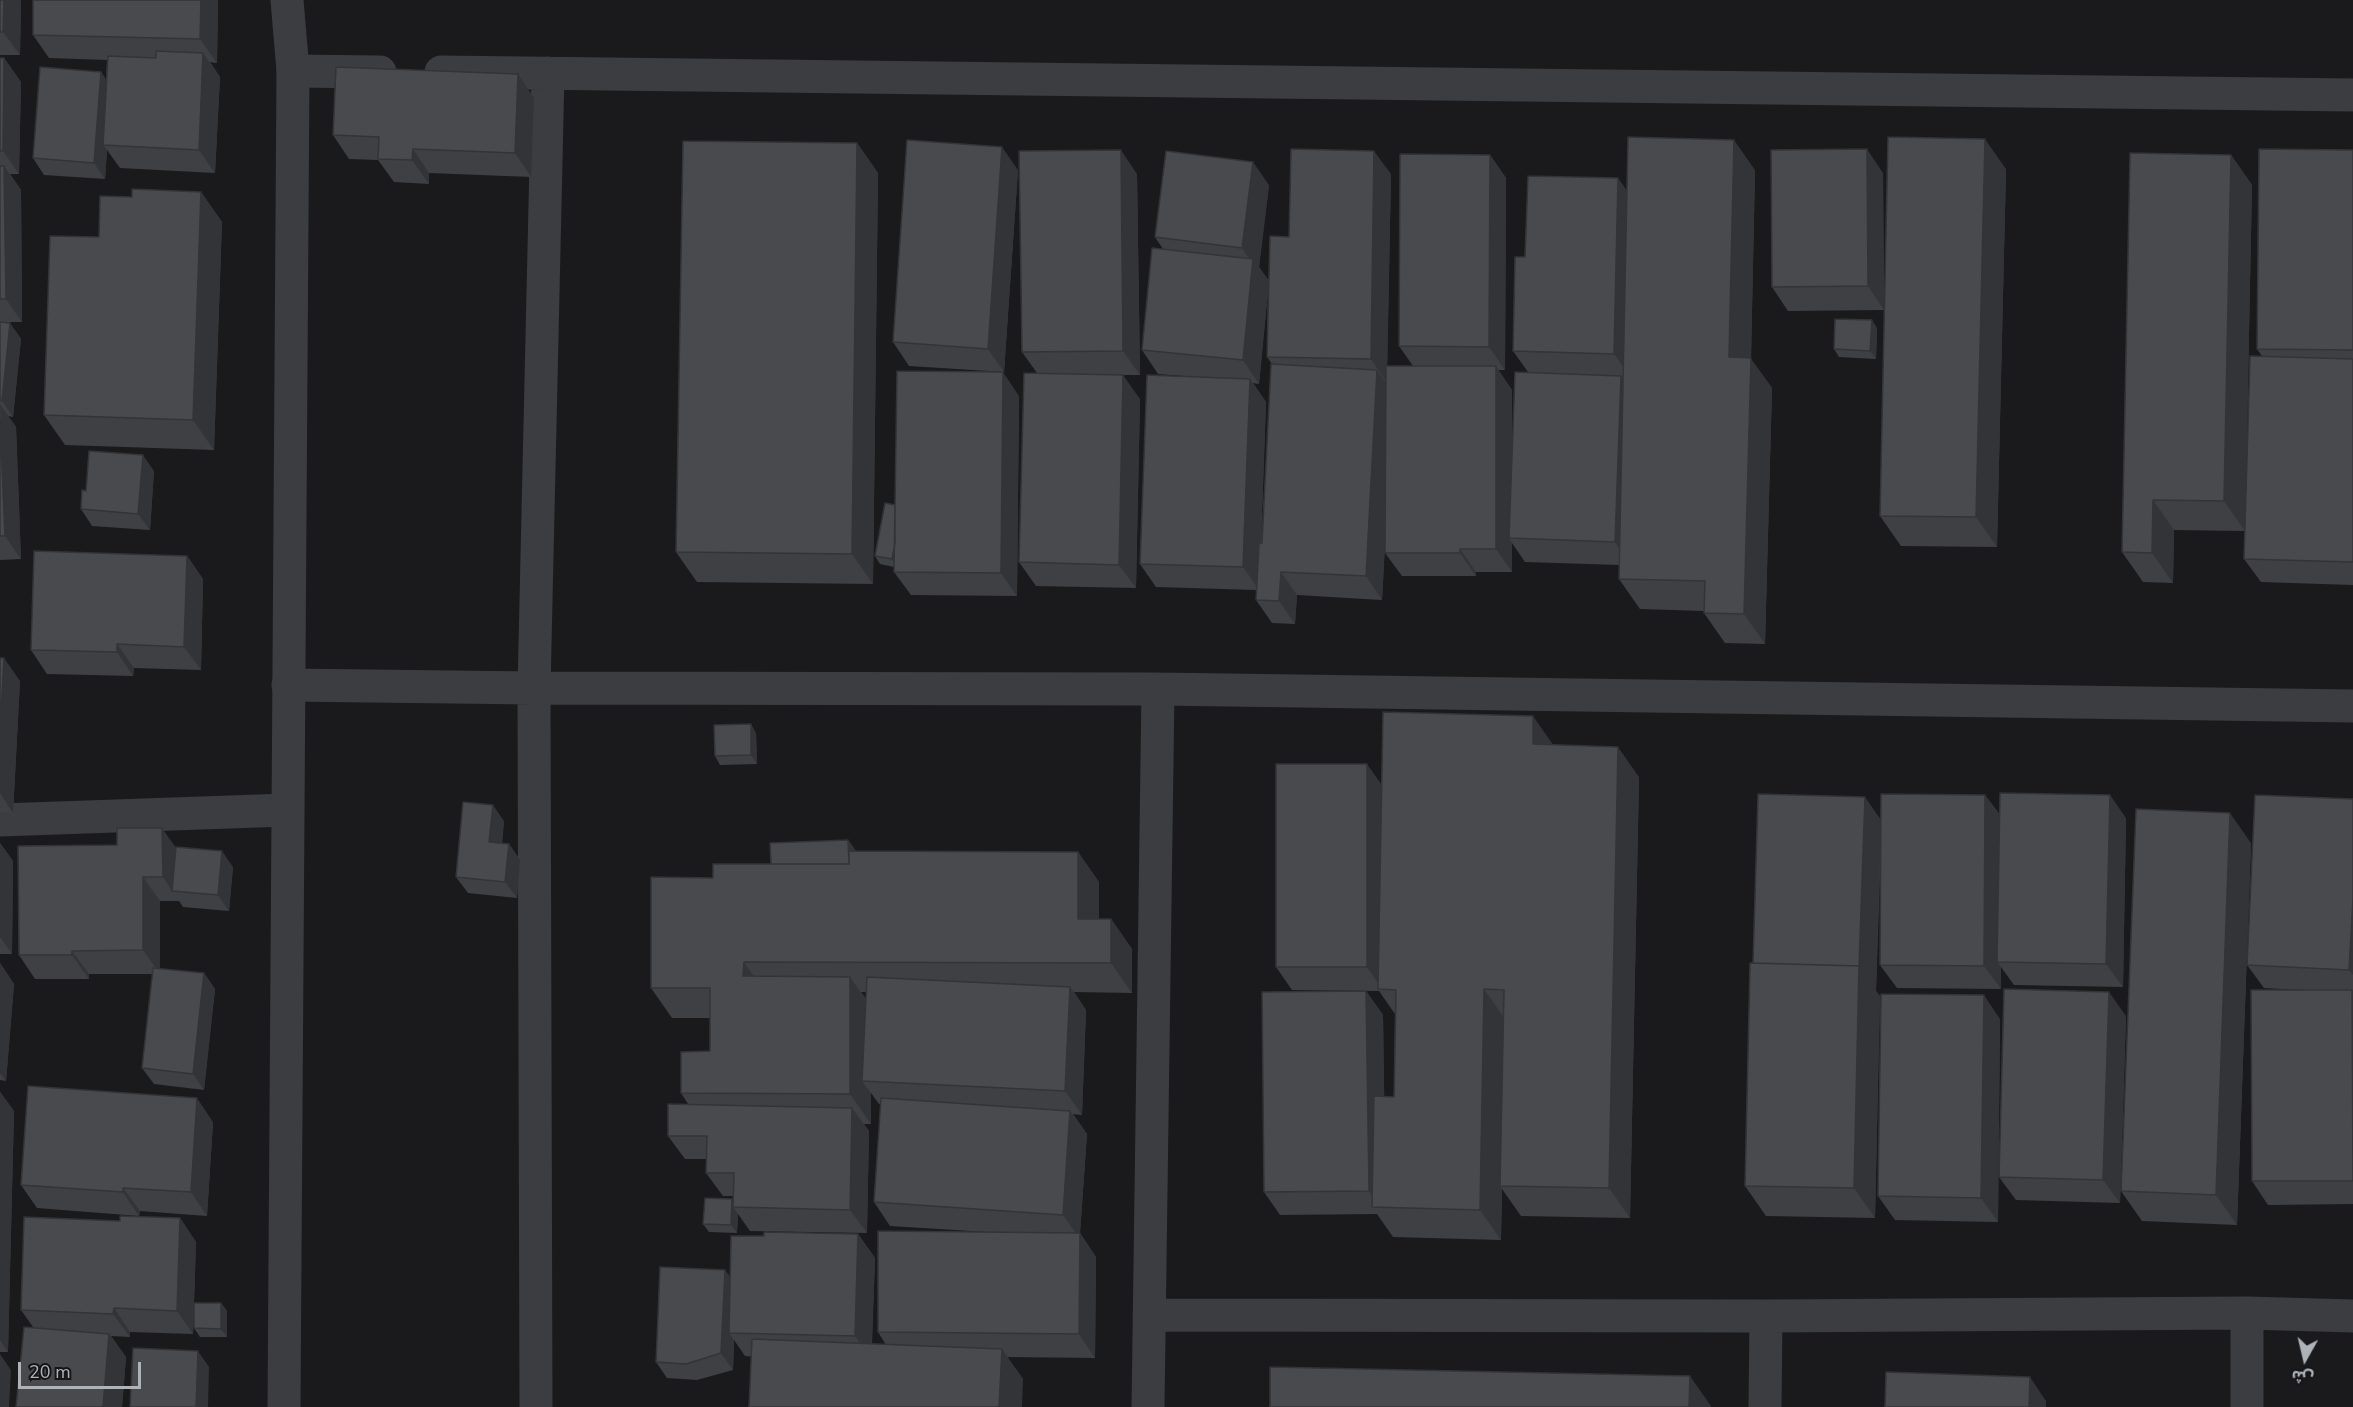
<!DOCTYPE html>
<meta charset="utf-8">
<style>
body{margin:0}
#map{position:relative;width:2353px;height:1407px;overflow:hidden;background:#1a1a1c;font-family:"Nunito Sans","Noto Sans Arabic",sans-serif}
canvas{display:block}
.north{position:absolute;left:2275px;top:1329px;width:60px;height:60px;-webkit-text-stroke:4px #151517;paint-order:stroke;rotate:188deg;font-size:16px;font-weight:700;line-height:24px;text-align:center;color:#aeb3ba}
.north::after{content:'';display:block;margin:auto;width:21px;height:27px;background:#aeb3ba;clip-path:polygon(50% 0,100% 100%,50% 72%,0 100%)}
.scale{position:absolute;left:18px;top:1362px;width:123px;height:27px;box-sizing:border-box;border:3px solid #aeb3ba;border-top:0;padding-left:8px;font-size:18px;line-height:21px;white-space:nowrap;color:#aeb3ba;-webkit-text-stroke:4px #151517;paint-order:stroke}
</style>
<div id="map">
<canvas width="2353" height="1407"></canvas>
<div class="north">ش</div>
<div class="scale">20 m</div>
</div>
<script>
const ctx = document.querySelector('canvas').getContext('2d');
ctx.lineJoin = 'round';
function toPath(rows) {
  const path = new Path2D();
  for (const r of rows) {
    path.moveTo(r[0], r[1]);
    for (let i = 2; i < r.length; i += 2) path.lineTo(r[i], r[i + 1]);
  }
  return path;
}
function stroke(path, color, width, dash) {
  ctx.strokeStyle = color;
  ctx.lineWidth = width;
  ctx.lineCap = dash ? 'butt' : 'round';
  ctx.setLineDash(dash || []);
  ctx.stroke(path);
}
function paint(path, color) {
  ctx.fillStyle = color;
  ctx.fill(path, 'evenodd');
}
stroke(toPath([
 [293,71,380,72],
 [441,72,2353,95],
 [288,685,534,688,1158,689,2353,706],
 [0,820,287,810],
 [1149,1315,1766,1316,2247,1313,2353,1316],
 [536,1407,534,688,548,73],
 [1148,1407,1158,689],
 [1765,1407,1766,1316],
 [2247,1407,2247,1313]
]), '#3b3d40', 33);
stroke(toPath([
 [284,1407,293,71,287,0]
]), '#3b3d40', 33);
paint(toPath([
 [0,0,21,0,20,55,0,55],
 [218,0,217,63,210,62,220,77,215,173,120,168,107,150,105,179,44,175,33,158,101,72,106,80,107,60,49,58,33,35],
 [0,58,4,58,21,82,19,174,10,174,21,190,22,322,9,322,21,339,13,417,8,416,16,427,21,559,0,560],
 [534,98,531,177,429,173,429,184,394,182,378,160,349,159,333,135],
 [857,143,878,173,873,584,697,582,676,552],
 [2353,150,2353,585,2261,582,2244,559,2262,356,2257,349],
 [1490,155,1506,178,1505,370,1498,370,1512,390,1512,455,1528,372,1513,351,1525,257,1627,191,1755,170,1751,359,1772,388,1765,644,1725,643,1704,613,1704,611,1640,609,1619,579,1620,565,1525,562,1512,543,1512,572,1476,572,1476,576,1402,576,1385,553,1385,544,1382,600,1297,595,1295,624,1272,623,1256,600,1256,590,1156,587,1140,564,1184,376,1158,374,1142,350,1163,249,1155,237,1269,185,1259,267,1269,281,1289,237,1391,174,1387,366,1413,366,1399,346],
 [1268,291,1267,357,1272,364,1261,544,1266,402,1253,383,1259,384],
 [2231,155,2252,185,2245,531,2174,530,2173,583,2143,582,2122,552],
 [2006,169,1997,547,1901,546,1880,516],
 [1018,170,1004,372,909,366,893,342],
 [1883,173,1884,310,1788,311,1772,287],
 [1137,174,1140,375,1108,375,1140,399,1136,588,1036,586,1019,562,1037,373,1022,352],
 [201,192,222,222,214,450,65,445,44,415,132,197],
 [1877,328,1876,359,1839,357,1834,349],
 [1019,396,1017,596,911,595,894,572,894,567,880,564,875,556,895,505],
 [154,471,150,530,92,526,81,509,86,491],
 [187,556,203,579,201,670,134,668,133,676,47,674,31,650],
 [0,658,20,681,13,813,0,812],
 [756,733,757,764,720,765,715,756],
 [1554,745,1639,777,1630,1218,1521,1216,1502,1189,1501,1240,1393,1237,1377,1214,1280,1215,1264,1192,1366,991,1383,1015,1384,1096,1394,1097,1395,1014,1379,991,1292,990,1276,967,1382,785],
 [1985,795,2000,815,2126,818,2123,987,2014,985,2001,967,2001,989,1897,988,1880,965,1881,843,1876,991,1880,996,1875,1218,1766,1216,1745,1186,1753,963,1881,819],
 [2353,799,2353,1204,2268,1205,2252,1181,2300,990,2264,988,2247,965],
 [504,821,502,844,509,844,520,860,517,898,468,893,456,877],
 [848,840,856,851,1078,852,1099,882,1099,919,1111,919,1132,949,1132,993,1074,992,1086,1010,1082,1115,1073,1114,1087,1134,1080,1233,1096,1257,1095,1358,1007,1357,1023,1379,745,1356,734,1340,733,1370,697,1380,667,1378,656,1362,725,1270,730,1277,764,1236,858,1234,875,1258,872,1344,886,1345,878,1332,987,1232,890,1226,874,1202,881,1104,879,1104,871,1093,871,1124,864,1124,869,1131,867,1233,750,1231,738,1214,737,1233,709,1232,703,1224,732,1199,733,1200,733,1196,723,1196,706,1173,707,1159,685,1159,668,1136,688,1104,681,1093,710,1051,710,1018,672,1018,651,988,713,878,771,864],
 [861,992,866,992,866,999],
 [0,843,13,861,12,954,0,954],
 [2251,843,2237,1225,2142,1221,2121,1191],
 [176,847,233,867,229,911,183,907,179,901,160,901,160,969,204,973,215,989,204,1090,154,1084,142,1068,153,974,89,974,89,979,35,979,19,955],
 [0,963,14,984,6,1081,0,1080],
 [2126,1016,2120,1203,2016,1200,1999,1177],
 [2000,1019,1998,1222,1895,1220,1878,1196],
 [0,1092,14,1111,8,1352,0,1352],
 [213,1122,207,1216,140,1211,139,1216,37,1208,21,1185],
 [180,1218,196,1242,194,1303,221,1303,227,1311,227,1337,200,1337,194,1328,194,1314,193,1334,130,1332,130,1337,111,1336,126,1357,122,1407,16,1407,33,1327,21,1310,120,1221]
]), '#3f4043');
paint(toPath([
 [4,0,21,0,20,55,3,32],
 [201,0,218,0,217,63,200,39],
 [203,53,220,77,215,173,199,150],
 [4,58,21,82,19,174,3,151],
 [101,72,112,88,103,145,107,150,105,179,94,163],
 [518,74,534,98,531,177,515,153],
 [1985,139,2006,169,1997,547,1976,517],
 [1734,140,1755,170,1751,359,1772,388,1765,644,1744,614,1729,357],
 [857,143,878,173,873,584,852,554],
 [1002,147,1018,170,1004,372,988,349],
 [413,149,429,173,429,184,412,160],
 [1867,149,1883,173,1884,310,1868,286],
 [1121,150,1137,174,1140,375,1123,351],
 [1374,151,1391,174,1387,383,1371,359],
 [1490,155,1506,178,1505,370,1489,347],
 [2231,155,2252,185,2245,531,2224,501],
 [1253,162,1269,185,1259,267,1269,282,1259,384,1243,360,1252,263,1242,248],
 [4,166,21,190,22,322,6,299],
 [1618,178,1635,202,1631,378,1614,354],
 [201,192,222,222,214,450,193,420],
 [1872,320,1877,328,1876,359,1870,351],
 [10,323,21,339,13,417,2,401],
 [1496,366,1512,390,1512,538,1509,538,1512,543,1512,572,1496,549],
 [1377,370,1393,393,1382,600,1366,576],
 [1003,372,1019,396,1017,596,1001,573],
 [1123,375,1140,399,1136,588,1119,565],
 [1621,376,1638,400,1631,566,1615,542],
 [1250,379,1266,402,1259,590,1243,567],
 [0,404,16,427,21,559,5,536],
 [143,455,154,471,150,530,138,514],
 [2153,500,2174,530,2173,583,2152,553],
 [901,506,897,567,892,559],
 [1460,549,1476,572,1476,576,1460,553],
 [187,556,203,579,201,670,184,647],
 [1281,572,1297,595,1295,624,1279,601],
 [117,644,134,668,133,676,117,652],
 [4,658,20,681,13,813,0,793,0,732],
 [1533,716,1554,746,1533,744],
 [751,724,756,733,757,764,751,755],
 [1618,747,1639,777,1630,1218,1609,1188],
 [1367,764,1384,788,1382,989,1367,967],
 [1985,795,2002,818,1997,962,2001,967,2001,989,1984,966],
 [2110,795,2126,818,2123,987,2106,964],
 [1865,797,1881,820,1876,991,1880,996,1875,1218,1854,1188,1859,966],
 [493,805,504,821,500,858,489,842],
 [2230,813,2251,843,2237,1225,2216,1195],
 [162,828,179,852,172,891,163,877],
 [848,840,859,856,849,865],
 [0,843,13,861,12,954,0,937],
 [509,844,520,860,517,898,505,882],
 [222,851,233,867,229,911,218,895],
 [1078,852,1099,882,1099,949,1078,919],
 [143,877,160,901,160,974,143,950],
 [2353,898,2353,975,2349,970],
 [1111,919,1132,949,1132,993,1111,963],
 [72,951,89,974,89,979,72,955],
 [744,962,765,992,743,976],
 [0,963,14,984,6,1081,0,1073],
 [204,973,215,989,204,1090,193,1074],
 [850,977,871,1007,862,1081,871,1093,871,1124,850,1094],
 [1070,987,1086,1010,1082,1115,1065,1091],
 [1484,989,1505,1019,1500,1186,1502,1189,1501,1240,1480,1210],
 [2352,990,2353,992,2353,1181],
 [1366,991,1383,1015,1386,1208,1381,1207,1369,1191],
 [2109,992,2126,1016,2120,1203,2103,1180],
 [1984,995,2000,1019,1998,1222,1981,1198],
 [0,1092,14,1111,8,1352,0,1340],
 [197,1098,213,1122,207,1216,191,1192],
 [852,1108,869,1131,867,1233,850,1210],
 [1070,1111,1087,1134,1080,1233,1096,1257,1095,1358,1079,1334,1080,1239,1063,1215],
 [123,1188,140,1211,139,1216,123,1192],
 [732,1199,738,1207,733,1207,738,1214,737,1233,731,1225],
 [180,1218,196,1242,193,1334,177,1311],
 [858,1234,875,1258,871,1359,855,1336],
 [725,1270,736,1286,729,1333,734,1340,733,1370,721,1353],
 [221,1303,227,1311,227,1337,221,1329],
 [114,1308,130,1332,130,1337,113,1314],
 [109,1334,126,1357,122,1407,103,1407],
 [1002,1349,1023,1379,1022,1407,999,1407],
 [198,1351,209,1367,208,1407,196,1407],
 [0,1354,11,1370,9,1407,0,1407],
 [1690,1376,1711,1406,1711,1407,1689,1407],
 [2030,1377,2046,1401,2046,1407,2029,1407]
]), '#333437');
const building = toPath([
 [0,0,4,0,3,32,0,32,0,0],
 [33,0,201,0,200,39,33,35,33,0],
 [156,51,203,53,199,150,103,145,108,56,156,58,156,51],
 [0,58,4,58,3,151,0,151,0,58],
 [40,67,101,72,94,163,33,158,40,67],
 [336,67,518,74,515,153,413,149,412,160,378,159,379,137,333,135,336,67],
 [1628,137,1734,140,1729,357,1751,358,1744,614,1704,613,1705,581,1619,579,1628,137],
 [1888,137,1985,139,1976,517,1880,516,1888,137],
 [907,140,1002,147,988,349,893,342,907,140],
 [683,141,857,143,852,554,676,552,683,141],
 [1291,149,1374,151,1371,359,1267,357,1270,236,1289,237,1291,149],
 [1867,149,1868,286,1772,287,1771,150,1867,149],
 [2259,149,2353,150,2353,350,2257,349,2259,149],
 [1121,150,1123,351,1022,352,1019,151,1121,150],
 [1166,151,1253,162,1242,248,1155,237,1166,151],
 [2130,153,2231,155,2224,501,2153,500,2152,553,2122,552,2130,153],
 [1400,154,1490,155,1489,347,1399,346,1400,154],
 [0,166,4,166,6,299,0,299,0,166],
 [1528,176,1618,178,1614,354,1513,351,1515,257,1525,257,1528,176],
 [132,189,201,192,193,420,44,415,50,236,99,237,100,196,132,197,132,189],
 [1152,248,1253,259,1243,360,1142,350,1152,248],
 [1835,319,1872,320,1870,351,1834,349,1835,319],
 [0,322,10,323,2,401,0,400,0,322],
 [2250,356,2353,359,2353,562,2244,559,2250,356],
 [1271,364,1377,370,1366,576,1281,572,1279,601,1256,600,1259,544,1262,543,1271,364],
 [1386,366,1496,366,1496,549,1460,549,1460,553,1385,553,1386,366],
 [897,371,1003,372,1001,573,894,572,897,371],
 [1515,372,1621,376,1615,542,1509,538,1515,372],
 [1024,373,1123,375,1119,565,1019,562,1024,373],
 [1147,375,1250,379,1243,567,1140,564,1147,375],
 [0,419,5,536,0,536,0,419],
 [89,451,143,455,138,514,81,509,82,490,86,491,89,451],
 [885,503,895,505,895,543,892,559,875,556,885,503],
 [34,551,187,556,184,647,117,644,117,652,31,650,34,551],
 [0,658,4,658,0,732,0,658],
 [1383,712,1533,716,1533,744,1618,747,1609,1188,1500,1186,1504,990,1484,989,1480,1210,1372,1207,1374,1096,1394,1097,1396,990,1378,989,1383,712],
 [751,724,751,755,715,756,714,725,751,724],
 [1276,764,1367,764,1367,967,1276,967,1276,764],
 [2000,793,2110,795,2106,964,1997,962,2000,793],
 [1758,794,1865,797,1859,967,1859,966,1753,963,1758,794],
 [1881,794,1985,795,1984,966,1880,965,1881,794],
 [2255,795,2353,799,2353,898,2349,970,2247,965,2255,795],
 [463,802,493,805,489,842,509,844,505,882,456,877,463,802],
 [2136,809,2230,813,2216,1195,2121,1191,2136,809],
 [117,828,162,828,163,877,143,877,143,950,72,951,72,955,19,955,18,846,117,845,117,828],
 [848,840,849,864,771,864,770,843,848,840],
 [176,847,222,851,218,895,172,891,176,847],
 [849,851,1078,852,1078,919,1111,919,1111,963,744,962,743,976,850,977,850,1094,681,1093,681,1052,710,1051,710,988,651,988,651,877,713,878,713,864,849,864,849,851],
 [1750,963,1859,966,1854,1188,1745,1186,1750,963],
 [153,968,204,973,193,1074,142,1068,153,968],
 [867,977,1070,987,1065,1091,862,1081,867,977],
 [2004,989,2109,992,2103,1180,1999,1177,2004,989],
 [2251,990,2352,990,2353,1181,2252,1181,2251,990],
 [1366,991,1369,1191,1264,1192,1262,992,1366,991],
 [1881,994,1984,995,1981,1198,1878,1196,1881,994],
 [28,1086,197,1098,191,1192,123,1188,123,1192,21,1185,28,1086],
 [881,1098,1070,1111,1063,1215,874,1202,881,1098],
 [668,1104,852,1108,850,1210,733,1207,734,1173,706,1173,707,1136,668,1136,668,1104],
 [705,1198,732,1199,731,1225,703,1224,705,1198],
 [120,1216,180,1218,177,1311,114,1308,113,1314,21,1310,24,1217,120,1221,120,1216],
 [878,1231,1080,1233,1079,1334,878,1332,878,1231],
 [764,1232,858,1234,855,1336,729,1333,731,1236,764,1236,764,1232],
 [660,1267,725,1270,721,1353,686,1364,656,1362,660,1267],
 [194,1303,221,1303,221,1329,194,1328,194,1303],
 [24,1327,109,1334,103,1407,16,1407,24,1327],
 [752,1339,1002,1349,999,1407,749,1407,752,1339],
 [133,1348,198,1351,196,1407,130,1407,133,1348],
 [1270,1367,1690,1376,1689,1407,1270,1407,1270,1367],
 [1886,1372,2030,1377,2029,1407,1885,1407,1886,1372]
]);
paint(building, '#494a4e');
stroke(building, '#333437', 1.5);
</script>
